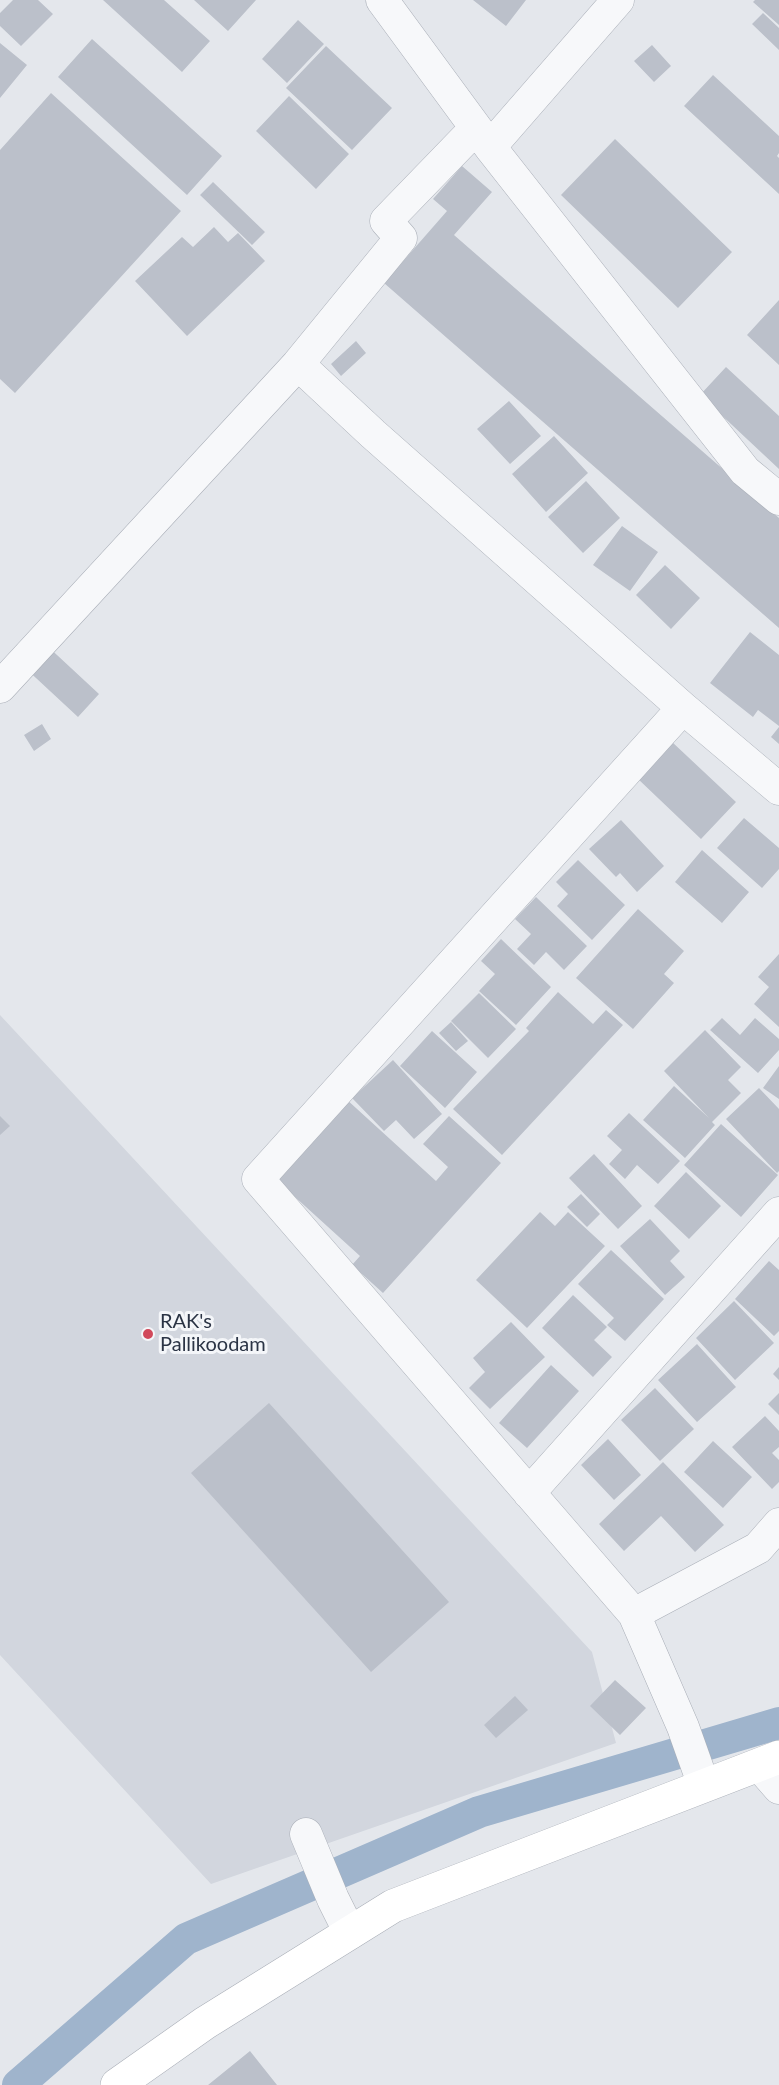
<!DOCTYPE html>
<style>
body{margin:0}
canvas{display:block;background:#e4e7ec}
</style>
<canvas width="779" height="2085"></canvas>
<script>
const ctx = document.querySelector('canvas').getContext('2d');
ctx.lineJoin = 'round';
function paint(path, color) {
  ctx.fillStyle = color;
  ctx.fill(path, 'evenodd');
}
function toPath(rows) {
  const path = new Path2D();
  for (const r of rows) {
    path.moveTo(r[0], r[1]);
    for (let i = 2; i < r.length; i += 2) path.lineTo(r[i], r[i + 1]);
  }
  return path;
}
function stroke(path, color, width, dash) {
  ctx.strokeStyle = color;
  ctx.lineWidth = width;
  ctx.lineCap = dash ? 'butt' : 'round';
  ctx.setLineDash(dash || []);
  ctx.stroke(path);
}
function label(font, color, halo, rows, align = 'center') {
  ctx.font = font + ' Lato,sans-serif';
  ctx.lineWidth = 6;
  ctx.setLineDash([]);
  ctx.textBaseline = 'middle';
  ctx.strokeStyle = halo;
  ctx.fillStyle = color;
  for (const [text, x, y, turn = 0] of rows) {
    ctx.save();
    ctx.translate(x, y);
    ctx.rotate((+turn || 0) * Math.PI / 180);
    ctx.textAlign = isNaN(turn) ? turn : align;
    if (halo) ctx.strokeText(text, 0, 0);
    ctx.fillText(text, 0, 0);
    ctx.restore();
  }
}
paint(toPath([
 [0,1015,592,1652,616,1743,211,1884,0,1655]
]), '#d2d6de');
stroke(toPath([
 [18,2085,186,1939,479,1812,779,1723]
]), '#9fb4cc', 32);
paint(toPath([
 [13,0,38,0,53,14,21,46,0,26,0,13],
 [103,0,164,0,210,41,182,72],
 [194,0,256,0,228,31],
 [473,0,526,0,506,26],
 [755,0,779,0,779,25,753,2],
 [763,13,779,28,779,50,752,24],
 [298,20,324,44,287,83,262,59],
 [92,39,222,156,187,195,58,77],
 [0,43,27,65,0,98],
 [652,45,671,66,654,82,634,61],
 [326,46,392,108,352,150,286,88],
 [713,75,779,136,779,153,777,156,779,158,779,194,684,106],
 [51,93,181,211,15,393,0,379,0,150],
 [289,96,349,154,316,189,256,131],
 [615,139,732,252,678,308,561,195],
 [462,166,492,192,454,235,779,518,779,628,384,283,447,211,433,199],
 [213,182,265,232,252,245,200,195],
 [214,227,228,242,238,233,265,261,187,336,135,281,182,237,193,247],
 [779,300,779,365,747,335],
 [356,341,366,353,341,376,331,364],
 [726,367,779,416,779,469,700,395],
 [509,401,541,436,510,464,477,429],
 [554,436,588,473,546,512,512,474],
 [586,481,620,518,583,553,548,517],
 [622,526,658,552,630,591,593,565],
 [665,565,700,598,671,629,636,595],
 [750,632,779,655,779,726,758,710,753,717,710,683],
 [43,642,99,694,78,717,22,665],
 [42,724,51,739,34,751,24,735],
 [779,727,779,744,771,737],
 [671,741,736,802,701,839,637,778],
 [744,818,779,848,779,869,762,888,717,848],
 [621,820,664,866,637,892,620,873,616,877,589,849],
 [702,850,749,892,722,923,675,882],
 [578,860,625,905,592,940,557,906,568,894,556,882],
 [536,897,587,946,564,970,546,952,534,965,517,949,531,934,515,919],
 [638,909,684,951,664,974,674,983,633,1029,576,978],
 [501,939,551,987,516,1025,479,991,495,974,481,961],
 [779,954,779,1027,754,1004,769,987,758,977],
 [558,992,593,1024,606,1010,623,1025,502,1155,453,1109,529,1031,526,1028],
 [479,993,516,1029,488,1058,451,1021],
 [722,1018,740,1035,755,1018,779,1039,779,1050,758,1073,710,1030],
 [451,1022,468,1041,456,1051,439,1033],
 [705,1030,741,1067,728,1080,741,1093,712,1122,715,1125,685,1158,643,1120,674,1086,709,1118,664,1071],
 [432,1031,477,1072,445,1108,400,1066],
 [393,1060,442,1114,414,1139,396,1120,384,1131,352,1098],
 [779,1066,779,1099,763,1088],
 [759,1088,779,1109,779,1171,777,1173,726,1119],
 [345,1098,436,1181,448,1167,423,1144,449,1116,501,1163,383,1293,352,1265,360,1256,273,1177],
 [629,1113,680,1161,658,1184,637,1165,625,1179,609,1164,622,1150,607,1136],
 [0,1116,10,1126,0,1135],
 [721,1124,778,1175,741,1217,684,1165],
 [594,1154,642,1206,618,1229,569,1178],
 [686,1172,721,1206,689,1239,654,1206],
 [581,1194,600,1214,587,1227,567,1207],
 [540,1212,555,1226,568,1212,605,1246,527,1328,476,1280],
 [650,1219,680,1251,670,1261,685,1277,665,1295,620,1246],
 [611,1250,664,1299,625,1341,607,1325,614,1318,578,1284],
 [769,1261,779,1270,779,1331,774,1336,735,1299],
 [573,1295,607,1327,594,1340,612,1357,593,1377,542,1328],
 [734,1301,774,1343,735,1380,696,1338],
 [511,1322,545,1357,490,1409,469,1388,485,1372,473,1358],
 [697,1344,736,1387,697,1422,658,1380],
 [551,1365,579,1391,527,1448,499,1423],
 [779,1367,779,1380,773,1374],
 [655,1388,694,1429,660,1461,621,1420],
 [779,1393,779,1415,768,1404],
 [269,1403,449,1602,371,1672,191,1473],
 [765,1416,779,1431,779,1447,772,1453,779,1460,779,1482,772,1489,732,1447],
 [608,1439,641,1475,614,1500,581,1465],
 [713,1441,752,1477,723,1508,684,1472],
 [663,1462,724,1525,695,1552,661,1516,624,1551,599,1524],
 [615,1680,646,1708,620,1735,590,1706],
 [515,1696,528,1710,496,1738,484,1725],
 [250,2051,277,2085,208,2085]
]), '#bbc0ca');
const street = toPath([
 [382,0,490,147,745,471,779,499],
 [476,128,386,221,401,238,298,364,373,434,683,708],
 [490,147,618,0],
 [0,687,298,364],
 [529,1493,779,1213],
 [634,1614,758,1548,779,1524],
 [759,1765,779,1788],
 [704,1786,683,1727,634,1614,258,1179,683,708,779,789],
 [306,1834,333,1899,350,1933]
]);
const secondary = toPath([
 [117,2085,205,2023,393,1906,779,1757]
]);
stroke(street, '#a9aeb7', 33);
stroke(secondary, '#a9aeb7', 34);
stroke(street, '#f7f8fa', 32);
stroke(secondary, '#fff', 33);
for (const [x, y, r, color] of [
 [148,1334,6,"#d1495b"]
]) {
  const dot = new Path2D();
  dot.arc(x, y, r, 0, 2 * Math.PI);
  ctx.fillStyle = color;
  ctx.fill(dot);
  stroke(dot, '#f4f6f9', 2);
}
label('20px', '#2b3445', '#f4f6f9', [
 ["RAK's",160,1322],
 ["Pallikoodam",160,1345]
], 'left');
</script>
